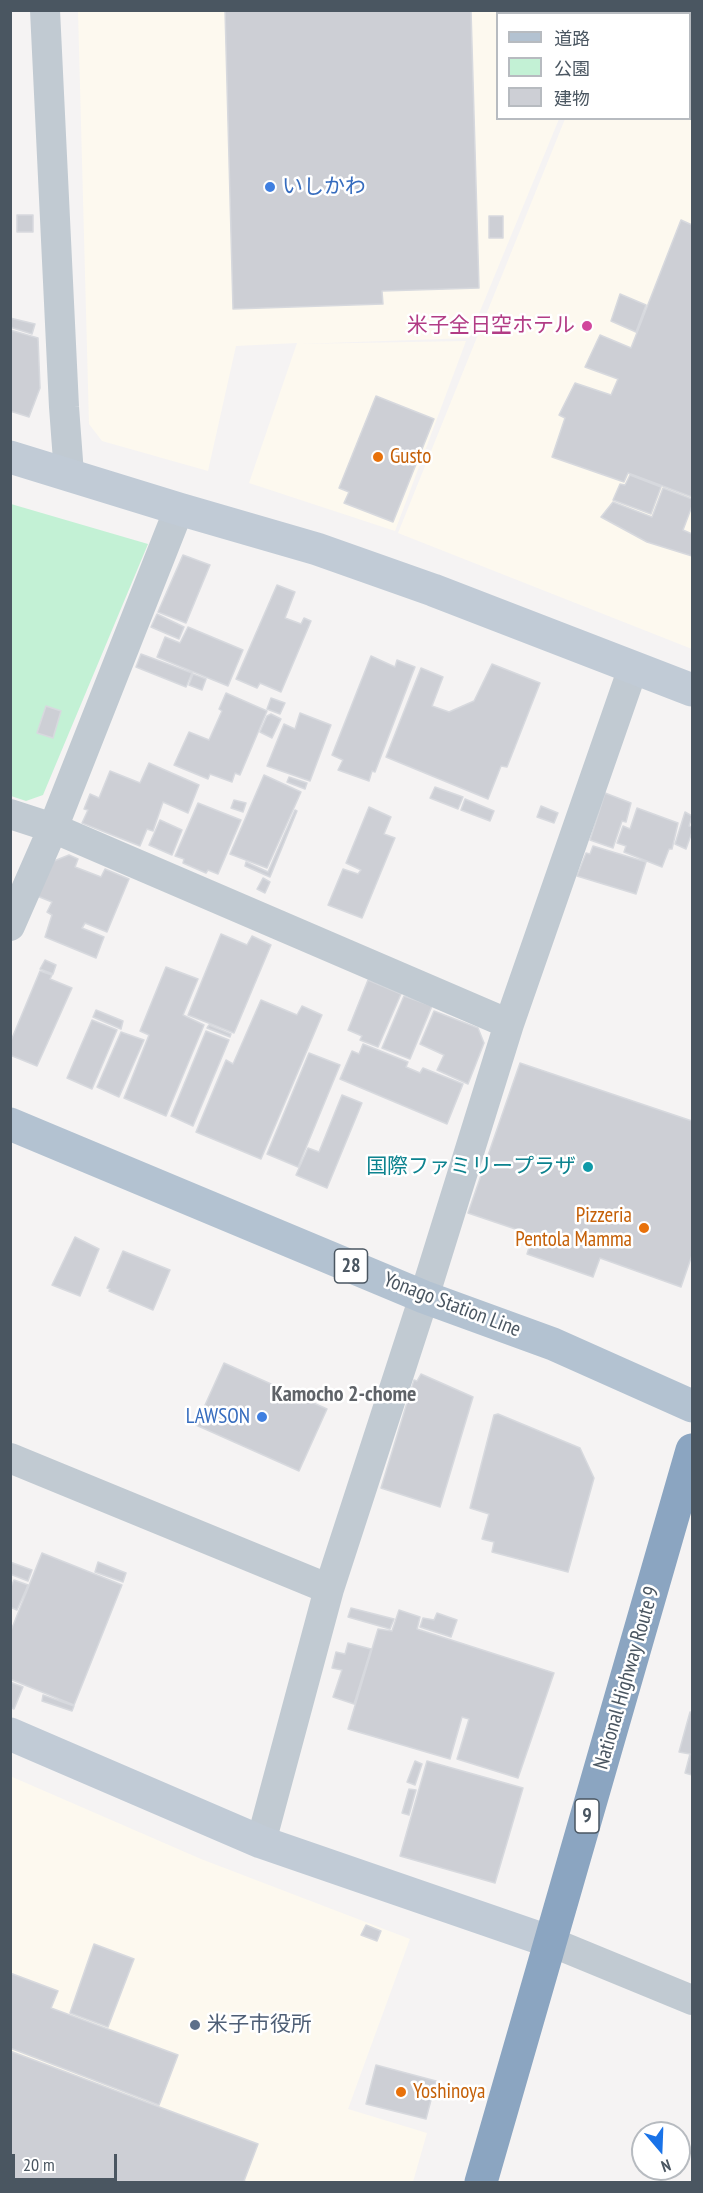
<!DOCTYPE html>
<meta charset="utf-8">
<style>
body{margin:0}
#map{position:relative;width:703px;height:2193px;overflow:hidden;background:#f5f3f3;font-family:"PT Sans Narrow","Noto Sans JP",sans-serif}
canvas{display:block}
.frame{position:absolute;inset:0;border:12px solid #4a5661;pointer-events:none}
.legend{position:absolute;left:496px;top:12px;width:195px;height:108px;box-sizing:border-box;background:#fff;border:2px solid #b7bbc0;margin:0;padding:8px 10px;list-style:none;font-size:18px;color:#4a5661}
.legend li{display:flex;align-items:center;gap:12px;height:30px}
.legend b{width:30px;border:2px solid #b7bbc0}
.north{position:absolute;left:631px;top:2121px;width:60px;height:60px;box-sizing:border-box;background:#fff;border:2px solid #b7bbc0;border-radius:50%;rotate:161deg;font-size:16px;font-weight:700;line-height:24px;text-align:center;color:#4a5661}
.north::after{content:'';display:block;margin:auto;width:21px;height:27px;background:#1a73e8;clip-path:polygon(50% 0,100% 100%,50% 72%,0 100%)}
.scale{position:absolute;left:12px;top:2154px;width:105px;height:27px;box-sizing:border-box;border:3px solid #4a5661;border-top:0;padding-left:8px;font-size:18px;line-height:21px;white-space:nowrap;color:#4a5661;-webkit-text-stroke:4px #fff;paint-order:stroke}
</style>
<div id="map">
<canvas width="703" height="2193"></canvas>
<div class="frame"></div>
<ul class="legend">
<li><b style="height:8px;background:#b3c2d1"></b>道路</li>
<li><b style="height:16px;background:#c3f1d5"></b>公園</li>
<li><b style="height:16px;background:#cdcfd5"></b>建物</li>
</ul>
<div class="north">N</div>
<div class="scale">20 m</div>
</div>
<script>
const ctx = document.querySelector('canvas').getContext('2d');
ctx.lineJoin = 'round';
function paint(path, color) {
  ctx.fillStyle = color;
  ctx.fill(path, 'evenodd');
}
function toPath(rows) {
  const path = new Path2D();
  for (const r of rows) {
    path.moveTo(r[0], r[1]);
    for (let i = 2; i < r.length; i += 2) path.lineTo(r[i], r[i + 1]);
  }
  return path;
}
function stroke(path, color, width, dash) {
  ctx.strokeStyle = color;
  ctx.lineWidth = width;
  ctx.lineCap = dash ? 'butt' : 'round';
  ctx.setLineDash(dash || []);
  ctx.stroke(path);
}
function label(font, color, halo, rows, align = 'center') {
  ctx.font = font + ' "PT Sans Narrow","Noto Sans JP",sans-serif';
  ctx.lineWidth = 5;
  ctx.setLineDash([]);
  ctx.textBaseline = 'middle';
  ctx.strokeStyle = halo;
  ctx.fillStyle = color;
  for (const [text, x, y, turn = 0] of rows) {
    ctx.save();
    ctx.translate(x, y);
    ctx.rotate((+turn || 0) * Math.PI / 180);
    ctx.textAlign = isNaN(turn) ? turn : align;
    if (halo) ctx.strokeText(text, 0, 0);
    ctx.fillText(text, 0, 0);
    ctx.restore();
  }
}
paint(toPath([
 [563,10,566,13,498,14,498,118,559,119,469,338,299,344,466,341,395,531,249,483,297,343,236,346,208,471,102,441,89,424,78,11],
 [690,97,692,99,692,649,398,533,565,119,690,118],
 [10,1776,201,1859,410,1939,348,2109,427,2133,413,2182,11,2182]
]), '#fdf9ef');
paint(toPath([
 [586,11,692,11,692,65,690,63,690,14,590,14],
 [11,504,148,544,43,795,26,801,11,796]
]), '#c3f1d5');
const building = toPath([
 [225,10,471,10,479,288,382,291,383,304,233,309,225,10],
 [17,215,33,215,33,232,17,232,17,215],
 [489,216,503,216,503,238,489,238,489,216],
 [681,220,692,225,692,497,628,473,624,482,552,457,565,418,559,415,575,383,611,395,618,379,585,367,600,335,631,348,681,220],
 [620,294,646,305,636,332,611,321,620,294],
 [10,318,35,324,32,334,10,327,10,318],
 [10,330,38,338,40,388,29,417,10,411,10,330],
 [376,396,434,419,393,522,344,503,349,492,339,488,376,396],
 [630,475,661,487,651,514,613,500,620,484,625,485,630,475],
 [663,488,692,499,692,506,683,530,692,534,692,556,647,542,601,517,613,502,652,517,663,488],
 [183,555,210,565,186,623,158,612,183,555],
 [277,585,295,592,285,618,301,624,304,618,311,621,281,692,260,683,257,688,236,679,277,585],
 [157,614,184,627,179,639,151,627,157,614],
 [188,627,243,650,228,686,157,657,165,637,180,643,188,627],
 [141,654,192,673,186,687,136,667,141,654],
 [371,656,395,667,397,660,415,667,375,772,372,771,369,781,338,770,343,760,332,755,371,656],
 [492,664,540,683,507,767,501,766,488,799,386,757,421,668,443,677,432,706,449,712,474,701,492,664],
 [193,674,206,679,202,690,189,685,193,674],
 [226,693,267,711,240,775,235,773,232,782,210,774,208,779,174,765,189,732,209,740,222,711,219,709,226,693],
 [271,698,285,703,280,714,267,709,271,698],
 [46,706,61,711,53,738,37,733,46,706],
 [300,713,331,725,310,781,267,766,284,724,295,729,300,713],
 [271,714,281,719,272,738,260,732,267,716,271,714],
 [149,763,199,785,188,813,163,802,153,831,147,829,140,846,82,823,88,810,84,809,90,794,99,798,110,771,140,783,149,763],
 [264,775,301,792,267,868,230,854,264,775],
 [289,777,307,783,305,789,287,782,289,777],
 [435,787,463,797,458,809,430,798,435,787],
 [605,793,631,803,626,822,622,821,613,848,590,840,605,793],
 [465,799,494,811,490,821,461,810,465,799],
 [234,800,246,803,243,812,231,808,234,800],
 [198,803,241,820,218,874,208,870,206,873,183,863,184,859,175,856,198,803],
 [541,806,558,813,554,823,537,817,541,806],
 [369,807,391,817,384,834,395,838,362,918,328,905,343,869,358,874,361,870,346,863,369,807],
 [637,808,678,823,672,849,669,849,662,867,624,852,626,846,617,843,623,826,630,829,637,808],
 [295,810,297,811,270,877,245,866,246,862,268,872,295,810],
 [685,812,692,816,689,826,692,827,692,832,686,849,675,844,685,812],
 [160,820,182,830,172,855,149,845,160,820],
 [593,846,646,862,636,894,577,876,586,853,590,854,593,846],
 [69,855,78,859,75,867,101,877,105,869,129,879,107,932,85,923,82,928,104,937,96,958,45,937,52,915,47,912,52,902,37,896,54,861,69,855],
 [263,878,270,882,265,893,257,889,263,878],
 [221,934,247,945,252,936,271,945,234,1033,188,1015,221,934],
 [45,960,56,965,53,974,40,969,45,960],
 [166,967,198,979,183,1015,204,1025,166,1116,124,1098,149,1035,140,1031,166,967],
 [40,971,52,975,50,979,72,988,37,1066,10,1055,10,1043,40,971],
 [368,980,401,994,378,1047,360,1040,362,1036,348,1030,368,980],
 [404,996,432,1006,410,1059,382,1048,404,996],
 [261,1000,297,1015,302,1006,322,1015,261,1159,196,1132,226,1060,233,1064,261,1000],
 [96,1010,123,1021,121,1029,93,1017,96,1010],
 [434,1011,478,1028,484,1043,468,1084,437,1070,444,1055,420,1044,434,1011],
 [92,1020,117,1030,92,1089,67,1078,92,1020],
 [209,1025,231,1034,230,1037,207,1028,209,1025],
 [206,1031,229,1040,193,1126,171,1116,206,1031],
 [121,1032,144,1040,119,1097,97,1087,121,1032],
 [363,1044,408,1062,406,1067,420,1073,423,1068,463,1084,447,1124,340,1079,352,1051,359,1054,363,1044],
 [309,1053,340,1065,298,1167,267,1154,309,1053],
 [520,1063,692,1121,692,1255,681,1287,600,1258,593,1277,527,1254,533,1235,468,1213,520,1063],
 [342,1095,362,1103,327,1188,296,1175,308,1148,319,1152,342,1095],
 [75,1237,99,1249,80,1296,52,1285,75,1237],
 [123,1251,170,1270,153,1310,109,1291,110,1289,107,1288,123,1251],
 [224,1363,327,1409,299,1471,196,1425,224,1363],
 [421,1374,473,1397,440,1507,381,1488,414,1380,417,1381,421,1374],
 [498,1414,580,1448,594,1478,568,1572,492,1552,494,1542,482,1539,489,1514,470,1508,494,1415,498,1414],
 [42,1553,122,1585,74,1705,10,1679,10,1633,42,1553],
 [10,1562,32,1570,28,1581,10,1574,10,1562],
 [98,1562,126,1573,123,1582,95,1572,98,1562],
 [14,1580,28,1585,17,1610,10,1607,10,1589,14,1580],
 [351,1608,394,1619,390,1629,348,1617,351,1608],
 [399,1610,420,1617,417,1629,554,1673,518,1778,457,1759,469,1719,462,1717,450,1759,348,1729,378,1629,392,1631,399,1610],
 [437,1613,457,1620,451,1637,420,1627,423,1618,434,1620,437,1613],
 [348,1643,371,1649,354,1704,333,1697,342,1670,332,1668,336,1652,345,1654,348,1643],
 [10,1682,23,1687,14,1709,10,1707,10,1682],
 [43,1695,74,1706,72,1711,42,1701,43,1695],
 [690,1712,692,1713,692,1775,685,1773,690,1754,679,1752,690,1712],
 [415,1761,422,1764,415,1785,407,1782,415,1761],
 [427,1761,523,1788,495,1883,400,1856,427,1761],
 [409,1789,416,1790,409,1815,402,1813,409,1789],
 [366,1925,381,1931,377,1941,361,1935,366,1925],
 [94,1944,134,1959,108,2027,70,2013,94,1944],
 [10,1973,58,1991,51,2008,178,2055,159,2105,10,2048,10,1973],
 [10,2051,258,2144,244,2181,247,2182,10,2182,10,2051],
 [376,2065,436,2081,426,2119,366,2104,376,2065]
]);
paint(building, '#cdcfd5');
stroke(building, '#d7d9de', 1.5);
stroke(toPath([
 [45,10,64,407,69,474],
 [10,814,53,828,509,1024],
 [10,926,53,828,179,509],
 [10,1458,329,1589],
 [261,1842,329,1589,424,1297,509,1024,633,668],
 [551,1942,692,2000]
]), '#c1cad2', 30);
stroke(toPath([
 [10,457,179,509,317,549,433,590,692,690],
 [10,1734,261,1842,551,1942]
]), '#c1cbd6', 33);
stroke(toPath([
 [10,1124,424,1297,553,1344,692,1406]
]), '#b3c2d1', 33);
stroke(toPath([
 [481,2182,692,1450]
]), '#8ba5c1', 33);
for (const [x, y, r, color] of [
 [270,187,6,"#3f7fe0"],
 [587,326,6,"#d1479c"],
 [378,457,6,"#e8710a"],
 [588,1167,6,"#0f9aa8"],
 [644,1228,6,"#e8710a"],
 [262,1417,6,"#3f7fe0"],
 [195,2025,6,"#5c6f8a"],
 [401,2092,6,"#e8710a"]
]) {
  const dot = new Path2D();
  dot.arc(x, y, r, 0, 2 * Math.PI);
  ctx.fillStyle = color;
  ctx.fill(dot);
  stroke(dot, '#fff', 2);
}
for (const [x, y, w] of [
 [351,1266,33],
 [587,1816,24]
]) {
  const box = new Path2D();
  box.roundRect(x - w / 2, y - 17, w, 34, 4.5);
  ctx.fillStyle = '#fff';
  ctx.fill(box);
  stroke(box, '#4a5661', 1.5);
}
label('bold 20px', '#4a5661', null, [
 ["28",351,1266],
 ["9",587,1816]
]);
label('21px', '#366cbe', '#fff', [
 ["いしかわ",282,187],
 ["LAWSON",250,1417,"right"]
], 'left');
label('21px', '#b23c85', '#fff', [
 ["米子全日空ホテル",575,326]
], 'right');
label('21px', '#c56008', '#fff', [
 ["Gusto",390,457],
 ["Pizzeria",632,1216,"right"],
 ["Pentola Mamma",632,1240,"right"],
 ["Yoshinoya",413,2092]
], 'left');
label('21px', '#0d838f', '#fff', [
 ["国際ファミリープラザ",576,1167]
], 'right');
label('21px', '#4a5661', '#fff', [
 ["Yonago Station Line",452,1305,21],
 ["National Highway Route 9",627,1678,-74]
]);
label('21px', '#4e5e75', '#fff', [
 ["米子市役所",207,2025]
], 'left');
label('bold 22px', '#5f6368', '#fff', [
 ["Kamocho 2-chome",344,1395]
]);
</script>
